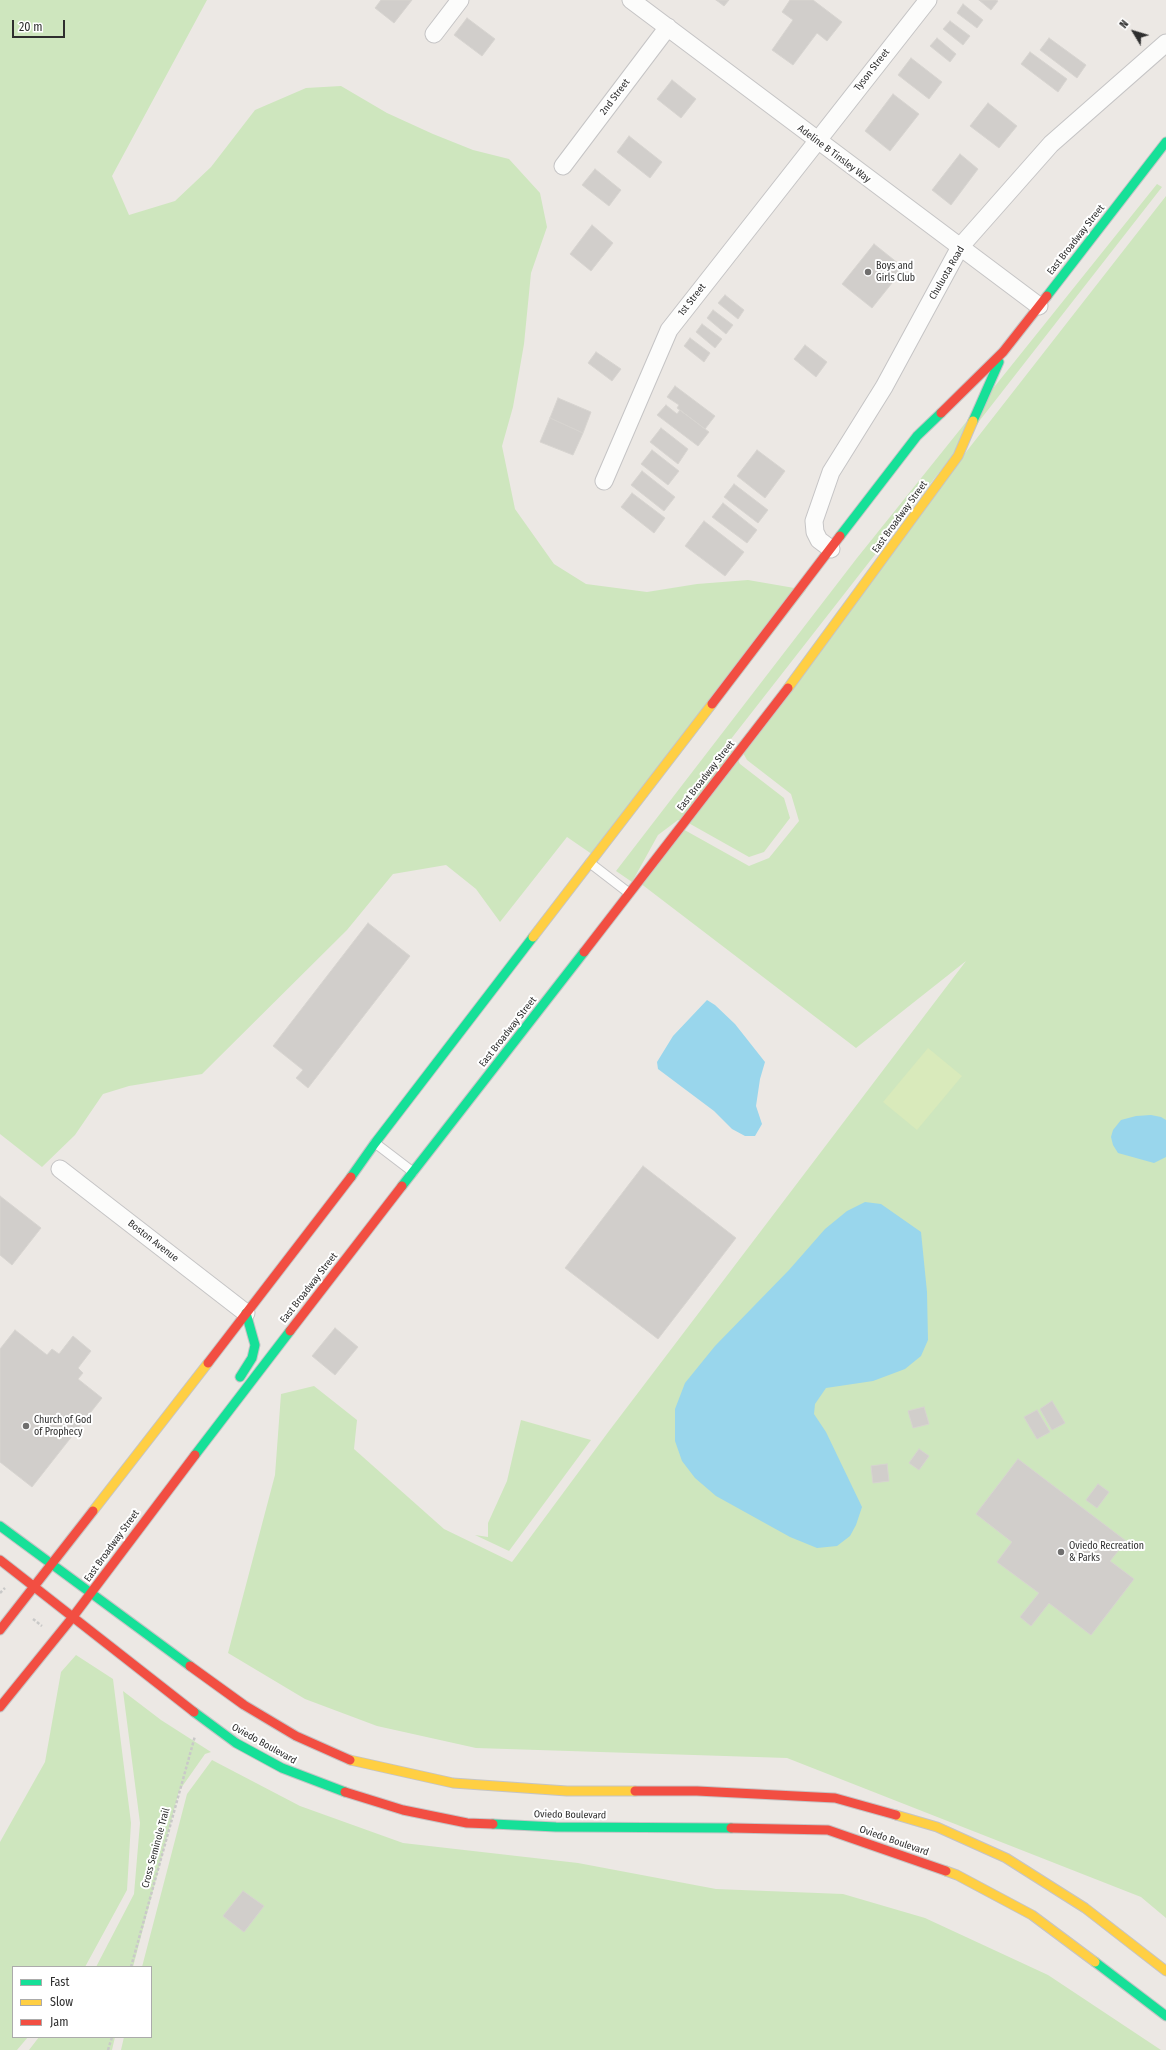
<!DOCTYPE html>
<style>
body{margin:0}
#map{position:relative;width:1166px;height:2050px;overflow:hidden;background:#ece8e4;font-family:"Fira Sans Condensed",sans-serif}
canvas{display:block}
.legend{position:absolute;left:12px;top:1966px;width:140px;height:72px;box-sizing:border-box;background:#fff;border:1px solid #ababab;margin:0;padding:5px 7px;list-style:none;font-size:12px;color:#2e2e2e}
.legend li{display:flex;align-items:center;gap:8px;height:20px}
.legend b{width:20px;border:1px solid #ababab}
.north{position:absolute;left:1114px;top:12px;width:40px;height:40px;-webkit-text-stroke:3px #fff;paint-order:stroke;rotate:308deg;font-size:11px;font-weight:700;line-height:16px;text-align:center;color:#2e2e2e}
.north::after{content:'';display:block;margin:auto;width:14px;height:18px;background:#2e2e2e;clip-path:polygon(50% 0,100% 100%,50% 72%,0 100%)}
.scale{position:absolute;left:12px;top:20px;width:53px;height:18px;box-sizing:border-box;border:2px solid #2e2e2e;border-top:0;padding-left:5px;font-size:12px;line-height:14px;white-space:nowrap;color:#2e2e2e;-webkit-text-stroke:3px #fff;paint-order:stroke}
</style>
<div id="map">
<canvas width="1166" height="2050"></canvas>
<ul class="legend">
<li><b style="height:5px;background:#16e098"></b>Fast</li>
<li><b style="height:5px;background:#ffcf43"></b>Slow</li>
<li><b style="height:5px;background:#f24e42"></b>Jam</li>
</ul>
<div class="north">N</div>
<div class="scale">20 m</div>
</div>
<script>
const ctx = document.querySelector('canvas').getContext('2d');
ctx.lineJoin = 'round';
function paint(path, color) {
  ctx.fillStyle = color;
  ctx.fill(path, 'evenodd');
}
function toPath(rows) {
  const path = new Path2D();
  for (const r of rows) {
    path.moveTo(r[0], r[1]);
    for (let i = 2; i < r.length; i += 2) path.lineTo(r[i], r[i + 1]);
  }
  return path;
}
function stroke(path, color, width, dash) {
  ctx.strokeStyle = color;
  ctx.lineWidth = width;
  ctx.lineCap = dash ? 'butt' : 'round';
  ctx.setLineDash(dash || []);
  ctx.stroke(path);
}
function label(font, color, halo, rows, align = 'center') {
  ctx.font = font + ' "Fira Sans Condensed",sans-serif';
  ctx.lineWidth = 4;
  ctx.setLineDash([]);
  ctx.textBaseline = 'middle';
  ctx.strokeStyle = halo;
  ctx.fillStyle = color;
  for (const [text, x, y, turn = 0] of rows) {
    ctx.save();
    ctx.translate(x, y);
    ctx.rotate((+turn || 0) * Math.PI / 180);
    ctx.textAlign = isNaN(turn) ? turn : align;
    if (halo) ctx.strokeText(text, 0, 0);
    ctx.fillText(text, 0, 0);
    ctx.restore();
  }
}
paint(toPath([
 [0,0,207,0,112,176,129,215,175,201,211,167,255,110,306,88,341,86,387,113,433,134,473,150,509,159,540,193,547,227,531,273,524,344,513,407,502,446,515,509,554,564,586,584,647,592,697,584,748,580,806,590,599,859,567,837,500,922,476,889,446,865,393,874,347,930,202,1074,129,1086,103,1094,75,1135,42,1167,0,1134],
 [1157,184,1162,187,731,739,730,746,740,764,784,798,790,818,764,852,749,857,685,821,678,820,658,835,632,882,616,871,857,558],
 [1166,196,1166,1918,1141,1897,787,1758,476,1748,377,1726,305,1699,228,1653,275,1475,281,1394,314,1386,357,1420,354,1449,444,1529,512,1562,609,1431,966,961,856,1048,640,883,681,828,749,866,769,858,799,821,791,794,747,760,738,744],
 [521,1420,591,1440,509,1551,475,1535,488,1537,488,1523,507,1481],
 [76,1655,113,1679,131,1823,127,1890,85,1967,13,1967,13,2037,28,2037,17,2050,0,2050,0,1842,45,1762,61,1672],
 [123,1691,161,1720,211,1752,205,1754,179,1791,133,1967,96,1967,134,1894,140,1823],
 [212,1760,300,1806,403,1843,578,1863,716,1889,843,1894,925,1918,1048,1975,1161,2050,121,2050,124,2037,151,2037,151,1967,142,1967,187,1794],
 [39,2037,115,2037,112,2050,29,2050]
]), '#cee6be');
paint(toPath([
 [928,1048,962,1076,917,1130,883,1102]
]), '#d9eabb');
paint(toPath([
 [707,1000,715,1005,735,1024,765,1062,760,1079,756,1106,762,1124,755,1136,745,1136,732,1129,714,1111,658,1069,657,1062,673,1036],
 [1151,1115,1161,1117,1166,1120,1166,1157,1154,1163,1118,1153,1113,1145,1111,1137,1113,1130,1121,1120,1136,1116],
 [865,1202,881,1204,921,1232,927,1292,928,1340,921,1356,905,1369,873,1381,826,1388,815,1404,814,1414,826,1432,862,1507,856,1525,850,1536,837,1546,817,1548,790,1537,716,1496,695,1478,682,1461,675,1441,675,1409,685,1383,715,1346,789,1270,825,1229,847,1211]
]), '#99d6ec');
const building = toPath([
 [381,0,412,0,394,23,375,8,381,0],
 [716,0,729,0,724,6,716,0],
 [790,0,813,0,842,22,827,41,817,33,793,65,772,50,793,20,782,12,790,0],
 [979,0,996,0,998,1,991,10,979,0],
 [963,4,983,20,977,28,957,13,963,4],
 [467,18,495,39,482,56,454,35,467,18],
 [950,21,970,36,963,45,943,29,950,21],
 [937,38,956,54,950,62,930,46,937,38],
 [1049,38,1086,65,1077,78,1040,50,1049,38],
 [1030,52,1067,79,1058,92,1021,64,1030,52],
 [911,58,942,82,929,99,898,75,911,58],
 [672,80,696,99,681,118,657,99,672,80],
 [893,94,919,114,890,151,865,131,893,94],
 [988,103,1017,126,999,148,970,126,988,103],
 [629,136,662,162,650,178,617,152,629,136],
 [960,154,978,169,951,205,932,190,960,154],
 [595,169,621,190,609,206,582,185,595,169],
 [592,225,613,243,591,271,570,254,592,225],
 [874,244,904,268,872,308,842,284,874,244],
 [725,295,744,310,738,319,718,303,725,295],
 [713,310,733,325,726,334,707,318,713,310],
 [702,324,722,339,715,348,696,332,702,324],
 [690,338,710,353,704,362,684,346,690,338],
 [805,345,827,362,816,377,794,359,805,345],
 [596,352,621,369,612,381,588,363,596,352],
 [675,386,715,416,705,429,677,408,679,405,667,397,675,386],
 [558,398,591,412,583,433,550,418,558,398],
 [666,405,677,414,680,410,709,432,698,446,657,415,666,405],
 [550,418,583,433,573,455,540,442,550,418],
 [661,428,688,449,678,464,650,442,661,428],
 [652,450,679,471,668,485,641,464,652,450],
 [757,450,785,471,765,498,737,476,757,450],
 [642,471,675,497,664,511,631,485,642,471],
 [734,484,768,510,758,523,724,497,734,484],
 [632,493,665,518,654,533,621,507,632,493],
 [723,503,757,530,747,543,712,517,723,503],
 [704,521,744,552,725,576,685,546,704,521],
 [368,923,410,956,308,1088,296,1078,303,1070,273,1046,368,923],
 [643,1166,736,1238,658,1339,565,1268,643,1166],
 [0,1196,41,1228,12,1265,0,1255,0,1196],
 [335,1328,358,1347,335,1375,312,1356,335,1328],
 [15,1330,47,1355,52,1349,59,1354,73,1336,91,1351,78,1368,83,1373,78,1379,102,1398,32,1487,0,1462,0,1349,15,1330],
 [1052,1401,1065,1423,1052,1430,1040,1409,1052,1401],
 [924,1407,929,1424,913,1428,908,1411,924,1407],
 [1037,1410,1050,1432,1037,1439,1024,1417,1037,1410],
 [919,1449,929,1456,919,1470,909,1463,919,1449],
 [1018,1459,1126,1541,1110,1561,1134,1579,1091,1635,1049,1603,1031,1626,1020,1617,1039,1593,997,1562,1012,1542,976,1514,1018,1459],
 [887,1464,889,1481,873,1483,871,1466,887,1464],
 [1098,1484,1109,1492,1097,1508,1086,1500,1098,1484],
 [243,1891,264,1906,244,1932,223,1916,243,1891]
]);
paint(building, '#d1cecb');
stroke(building, '#d7d4d0', 1);
const lane = toPath([
 [590,863,629,893],
 [375,1143,413,1172]
]);
const street = toPath([
 [631,0,1039,306],
 [434,34,460,0],
 [563,166,668,27],
 [604,481,669,330,928,0],
 [831,549,819,540,815,532,814,521,831,472,884,387,960,247,1051,144,1166,43],
 [60,1169,246,1313]
]);
const fast = toPath([
 [1047,296,1166,142],
 [973,421,999,362],
 [840,536,917,436,941,413],
 [351,1177,375,1143,533,937],
 [402,1186,584,952],
 [240,1377,252,1358,255,1345,246,1313],
 [195,1455,290,1331],
 [0,1526,190,1666],
 [194,1712,236,1743,282,1768,345,1792],
 [493,1824,556,1827,731,1828],
 [1095,1962,1166,2016]
]);
const slow = toPath([
 [788,688,958,456,973,421],
 [533,937,712,704],
 [93,1511,208,1363],
 [350,1760,453,1783,567,1791,635,1791],
 [896,1815,937,1827,1006,1858,1085,1908,1166,1971],
 [946,1871,957,1875,1032,1915,1095,1962]
]);
const jam = toPath([
 [941,413,1003,352,1047,296],
 [712,704,840,536],
 [584,952,788,688],
 [290,1331,402,1186],
 [208,1363,351,1177],
 [0,1560,194,1712],
 [0,1630,93,1511],
 [190,1666,244,1705,296,1736,350,1760],
 [0,1707,72,1618,195,1455],
 [635,1791,697,1791,835,1798,896,1815],
 [345,1792,403,1810,467,1823,493,1824],
 [731,1828,828,1830,946,1871]
]);
stroke(lane, '#c5c4c5', 11);
stroke(street, '#c5c4c5', 19);
stroke(fast, '#c5c4c5', 11);
stroke(slow, '#c5c4c5', 11);
stroke(jam, '#c5c4c5', 11);
stroke(toPath([
 [0,1593,5,1588],
 [33,1619,42,1626],
 [131,1967,195,1736],
 [108,2050,112,2037]
]), '#c9c9c8', 2.5, [3, 2]);
stroke(lane, '#fcfcfb', 9);
stroke(street, '#fcfcfb', 17);
stroke(fast, '#16e098', 9);
stroke(slow, '#ffcf43', 9);
stroke(jam, '#f24e42', 9);
for (const [x, y, r, color] of [
 [868,272,4,"#706f6e"],
 [26,1426,4,"#706f6e"],
 [1061,1552,4,"#706f6e"]
]) {
  const dot = new Path2D();
  dot.arc(x, y, r, 0, 2 * Math.PI);
  ctx.fillStyle = color;
  ctx.fill(dot);
  stroke(dot, '#fff', 1.5);
}
label('10px', '#2e2e2e', '#fff', [
 ["Tyson Street",872,70,-52],
 ["2nd Street",615,97,-53],
 ["Adeline B Tinsley Way",834,154,37],
 ["East Broadway Street",1076,240,-52],
 ["Chuluota Road",947,273,-60],
 ["1st Street",692,300,-52],
 ["East Broadway Street",900,517,-54],
 ["East Broadway Street",706,776,-52],
 ["East Broadway Street",508,1032,-52],
 ["Boston Avenue",153,1241,38],
 ["East Broadway Street",309,1288,-52],
 ["East Broadway Street",112,1546,-54],
 ["Oviedo Boulevard",264,1744,29],
 ["Oviedo Boulevard",570,1815,1],
 ["Oviedo Boulevard",894,1841,19],
 ["Cross Seminole Trail",156,1848,-75]
]);
label('10px', '#2e2e2e', '#fff', [
 ["Boys and",876,266],
 ["Girls Club",876,278],
 ["Church of God",34,1420],
 ["of Prophecy",34,1432],
 ["Oviedo Recreation",1069,1546],
 ["& Parks",1069,1558]
], 'left');
</script>
